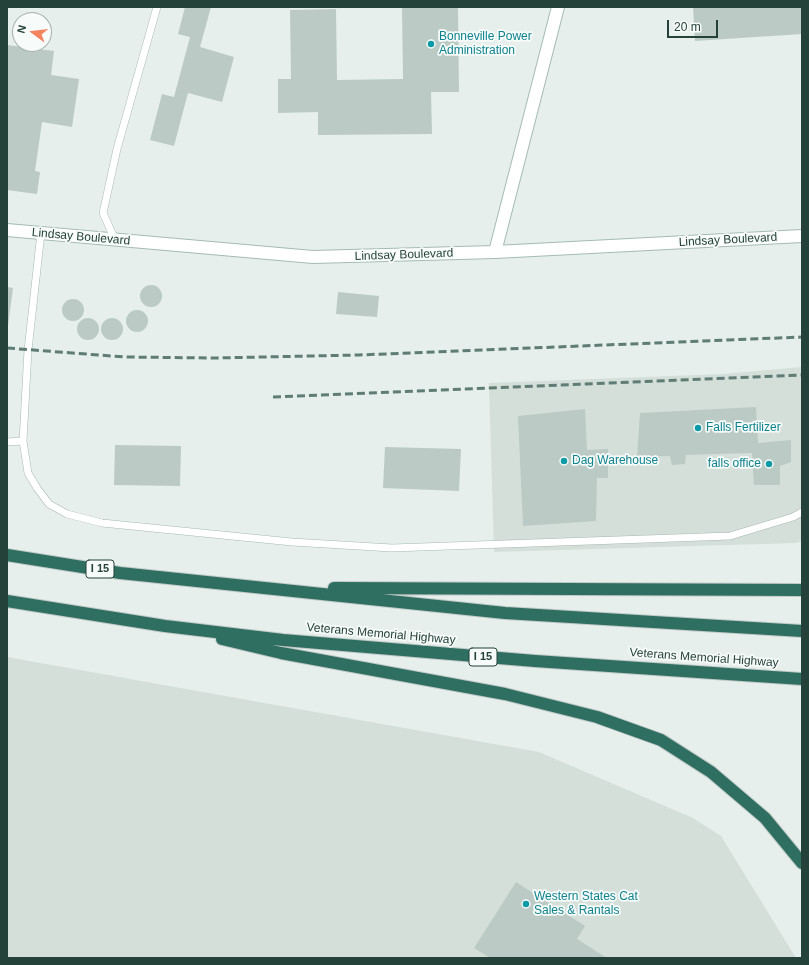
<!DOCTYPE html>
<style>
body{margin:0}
#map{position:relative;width:809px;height:965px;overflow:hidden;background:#e6efeb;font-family:Arial,sans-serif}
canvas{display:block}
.frame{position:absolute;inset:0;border:8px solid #24423a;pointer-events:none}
.north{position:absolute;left:12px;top:12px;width:40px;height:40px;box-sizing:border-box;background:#f7fbf9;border:1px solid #a3b1ad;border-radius:50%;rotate:285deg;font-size:11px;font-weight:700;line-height:16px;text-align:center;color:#24423a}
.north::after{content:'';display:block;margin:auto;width:14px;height:18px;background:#f4845f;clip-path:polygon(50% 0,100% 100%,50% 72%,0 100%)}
.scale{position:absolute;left:667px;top:20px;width:51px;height:18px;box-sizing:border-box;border:2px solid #24423a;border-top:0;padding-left:5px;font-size:12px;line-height:14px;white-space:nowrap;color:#24423a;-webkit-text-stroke:3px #f7fbf9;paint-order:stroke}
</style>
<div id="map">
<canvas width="809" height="965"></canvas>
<div class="frame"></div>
<div class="north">N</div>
<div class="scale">20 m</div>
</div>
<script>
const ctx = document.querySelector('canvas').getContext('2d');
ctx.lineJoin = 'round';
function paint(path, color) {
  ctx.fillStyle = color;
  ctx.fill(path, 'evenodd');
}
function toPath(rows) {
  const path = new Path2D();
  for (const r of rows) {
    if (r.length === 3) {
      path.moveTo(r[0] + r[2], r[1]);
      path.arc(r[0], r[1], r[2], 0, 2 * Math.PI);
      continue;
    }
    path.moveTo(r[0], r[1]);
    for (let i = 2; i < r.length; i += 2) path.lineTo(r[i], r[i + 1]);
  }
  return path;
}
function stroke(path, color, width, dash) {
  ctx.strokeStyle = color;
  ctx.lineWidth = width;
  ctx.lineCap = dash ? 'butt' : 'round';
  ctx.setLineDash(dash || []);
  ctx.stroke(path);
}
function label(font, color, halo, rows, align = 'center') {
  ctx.font = font + ' Arial,sans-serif';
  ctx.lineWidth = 3.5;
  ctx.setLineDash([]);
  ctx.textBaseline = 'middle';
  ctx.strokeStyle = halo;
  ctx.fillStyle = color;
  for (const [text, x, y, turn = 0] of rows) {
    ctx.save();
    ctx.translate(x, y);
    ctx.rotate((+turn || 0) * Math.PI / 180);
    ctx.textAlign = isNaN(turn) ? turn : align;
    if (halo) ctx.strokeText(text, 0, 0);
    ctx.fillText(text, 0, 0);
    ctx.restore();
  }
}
paint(toPath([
 [802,367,802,541,796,543,494,552,489,383,723,374],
 [7,657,539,752,693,818,721,836,796,958,7,958]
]), '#d4dfda');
paint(toPath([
 [185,7,211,7,200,47,234,57,222,102,188,93,174,146,150,140,162,94,174,97,190,37,178,34],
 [402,7,458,7,459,92,431,92,432,134,318,135,318,112,278,113,278,79,291,79,290,10,336,9,337,80,403,79],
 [693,7,802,7,802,34,695,41],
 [7,45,54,51,51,75,79,79,72,127,42,122,35,171,40,172,37,194,7,190],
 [151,296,11],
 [7,287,13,288,8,326,7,326],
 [338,292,379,296,377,317,336,314],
 [73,310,11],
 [137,321,11],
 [112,329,11],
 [88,329,11],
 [756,407,758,443,791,440,791,462,780,466,780,485,754,485,752,453,686,455,685,464,672,465,670,456,637,457,640,413],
 [585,409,587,450,608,449,608,478,597,478,596,521,523,526,518,416],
 [115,445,181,446,180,486,114,485],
 [385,447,461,449,459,491,383,488],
 [516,882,585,926,577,939,607,958,490,958,474,948]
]), '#bbcac4');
const lane = toPath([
 [41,233,28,350,23,441,28,473,37,488,49,504,67,514,102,523,292,542,392,548,730,536,793,517,802,512],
 [115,240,103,213,117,149,157,7],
 [7,442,23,441]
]);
const secondary = toPath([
 [7,230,313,257,495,252,802,236],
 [495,252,558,7]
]);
const highway = toPath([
 [7,555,120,573,505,613,802,631],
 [334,588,802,590],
 [7,601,165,626,283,640,535,661,802,679],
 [222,639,281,653,505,694,597,717,661,740,711,772,765,818,802,863]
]);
stroke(lane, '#a8b8b2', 8);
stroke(secondary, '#a4bbb3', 14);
stroke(highway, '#c2cac8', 14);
stroke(lane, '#fff', 7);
stroke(secondary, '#fff', 12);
stroke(highway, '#2f6f62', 12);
stroke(toPath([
 [7,348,125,357,215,358,359,355,802,337],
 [273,397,802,375]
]), '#5f7d75', 3, [8, 4]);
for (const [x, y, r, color] of [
 [431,44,4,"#0f9aa8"],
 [698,428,4,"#0f9aa8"],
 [564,461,4,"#0f9aa8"],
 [769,464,4,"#0f9aa8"],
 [526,904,4,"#0f9aa8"]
]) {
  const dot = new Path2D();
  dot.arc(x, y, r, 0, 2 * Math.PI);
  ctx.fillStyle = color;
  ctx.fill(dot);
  stroke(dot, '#f7fbf9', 1.5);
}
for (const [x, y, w] of [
 [100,569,28],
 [483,657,28]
]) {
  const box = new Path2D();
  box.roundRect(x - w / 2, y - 9, w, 18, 3);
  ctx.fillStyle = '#f7fbf9';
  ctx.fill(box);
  stroke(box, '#24423a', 1);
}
label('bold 11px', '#24423a', null, [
 ["I 15",100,569],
 ["I 15",483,657]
]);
label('12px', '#0d838f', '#f7fbf9', [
 ["Bonneville Power",439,37],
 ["Administration",439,51],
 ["Falls Fertilizer",706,428],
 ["Dag Warehouse",572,461],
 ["falls office",761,464,"right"],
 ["Western States Cat",534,897],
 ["Sales & Rantals",534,911]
], 'left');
label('12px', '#24423a', '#f7fbf9', [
 ["Lindsay Boulevard",81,237,5],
 ["Lindsay Boulevard",728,240,-3],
 ["Lindsay Boulevard",404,255,-2],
 ["Veterans Memorial Highway",381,634,5],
 ["Veterans Memorial Highway",704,658,4]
]);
</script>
